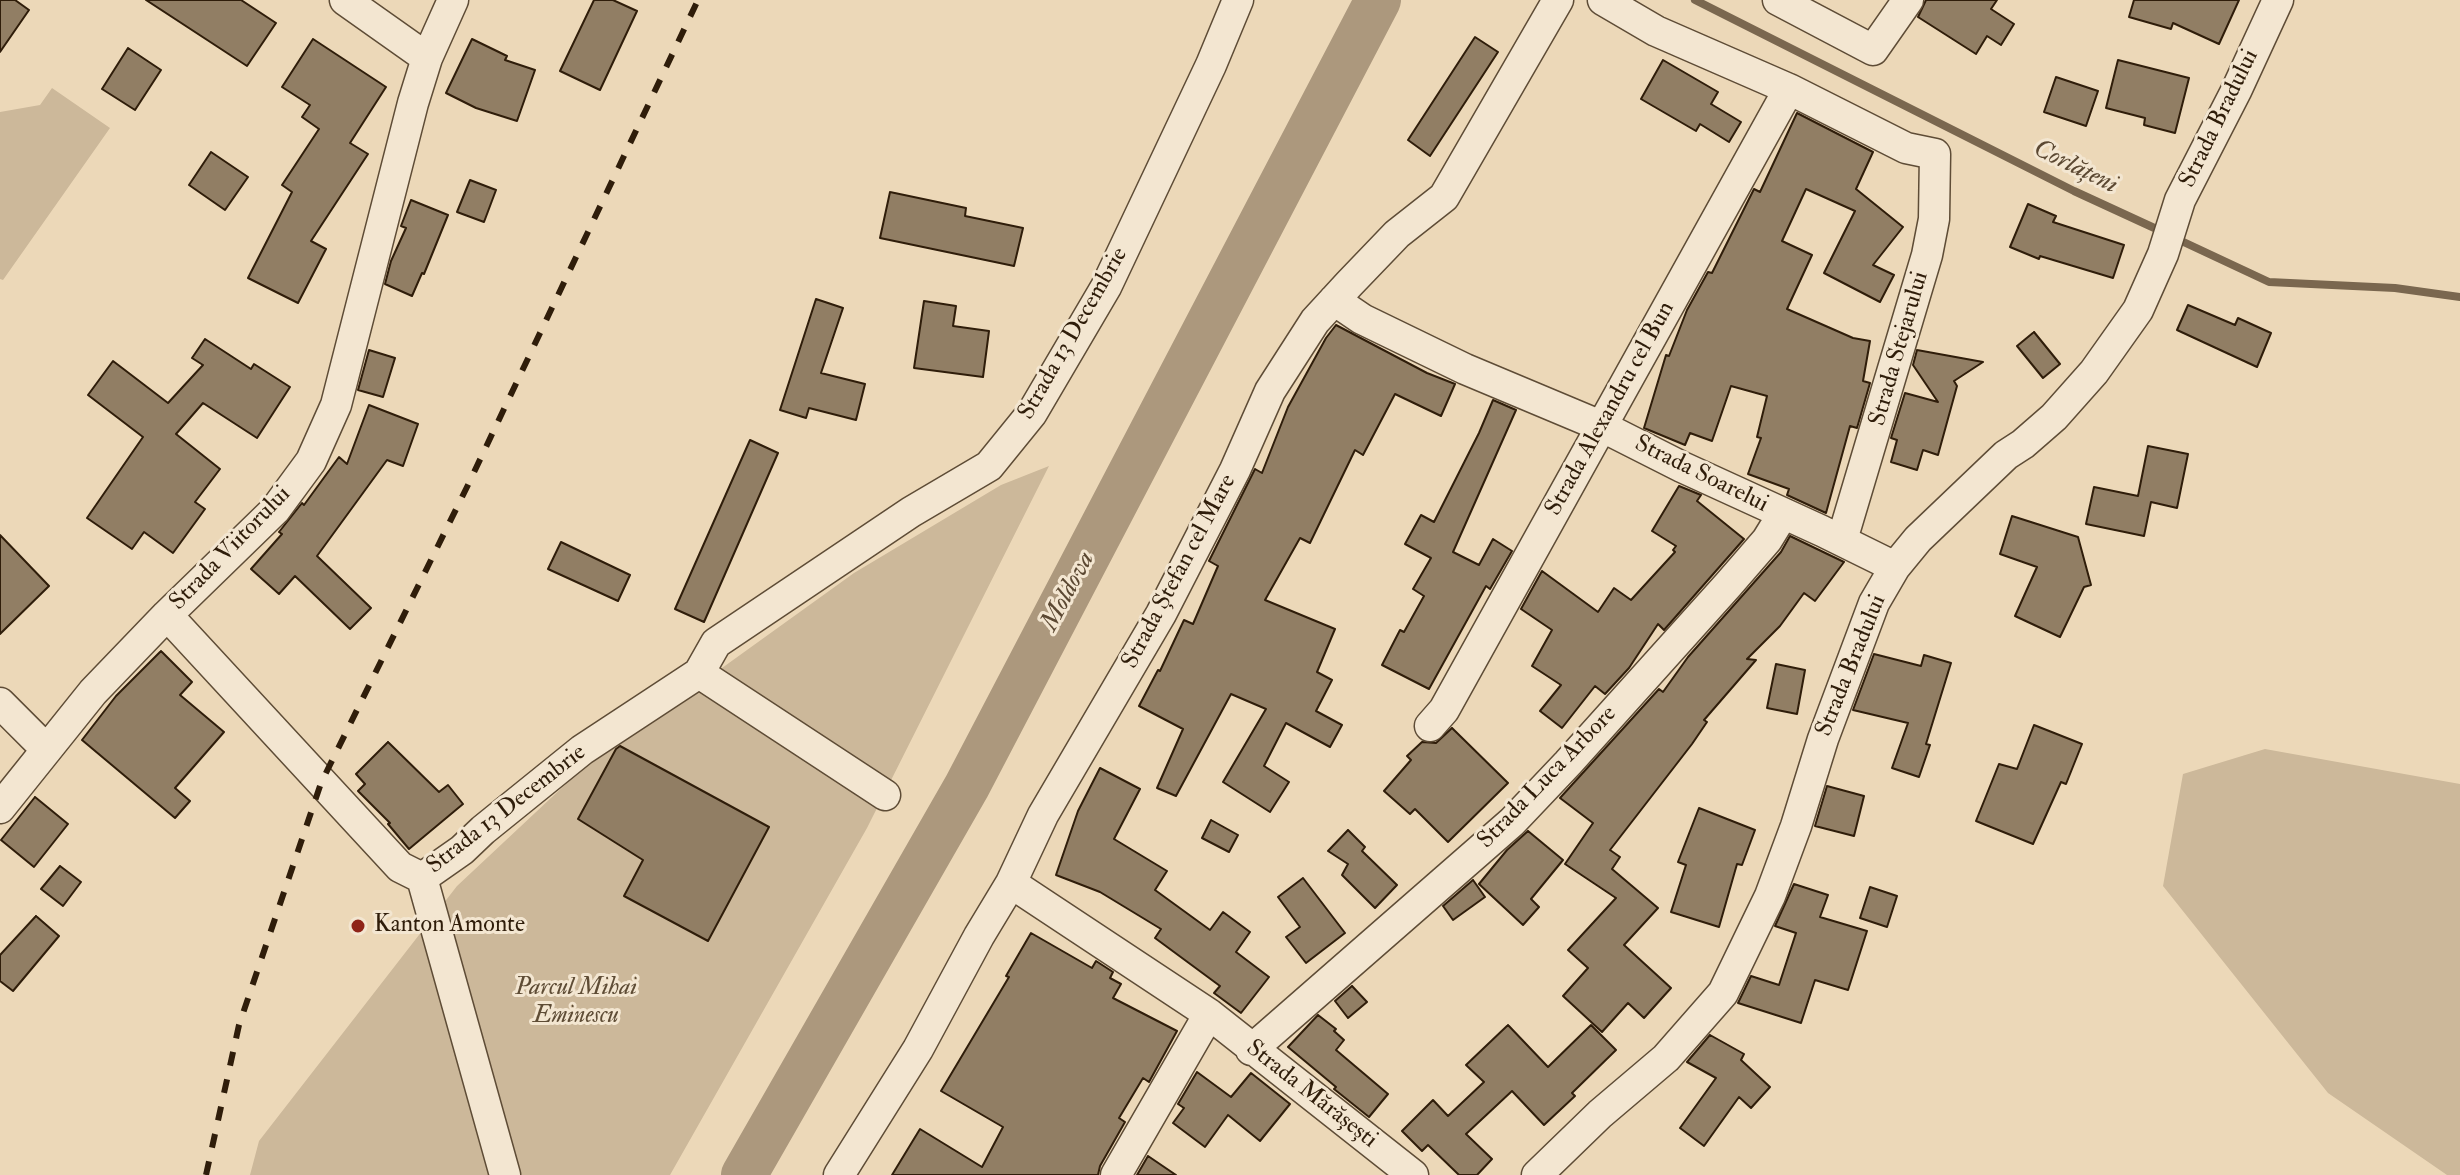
<!DOCTYPE html>
<meta charset="utf-8">
<style>
body{margin:0}
canvas{display:block;background:#ecd8b8}
</style>
<canvas width="2460" height="1175"></canvas>
<script>
const ctx = document.querySelector('canvas').getContext('2d');
ctx.lineJoin = 'round';
function paint(path, color) {
  ctx.fillStyle = color;
  ctx.fill(path, 'evenodd');
}
function toPath(rows) {
  const path = new Path2D();
  for (const r of rows) {
    path.moveTo(r[0], r[1]);
    for (let i = 2; i < r.length; i += 2) path.lineTo(r[i], r[i + 1]);
  }
  return path;
}
function stroke(path, color, width, dash) {
  ctx.strokeStyle = color;
  ctx.lineWidth = width;
  ctx.lineCap = dash ? 'butt' : 'round';
  ctx.setLineDash(dash || []);
  ctx.stroke(path);
}
function label(font, color, halo, rows, align = 'center') {
  ctx.font = font + ' "IM FELL Double Pica",serif';
  ctx.lineWidth = 6;
  ctx.setLineDash([]);
  ctx.textBaseline = 'middle';
  ctx.strokeStyle = halo;
  ctx.fillStyle = color;
  for (const [text, x, y, turn = 0] of rows) {
    ctx.save();
    ctx.translate(x, y);
    ctx.rotate((+turn || 0) * Math.PI / 180);
    ctx.textAlign = isNaN(turn) ? turn : align;
    if (halo) ctx.strokeText(text, 0, 0);
    ctx.fillText(text, 0, 0);
    ctx.restore();
  }
}
paint(toPath([
 [52,88,110,128,3,280,0,279,0,112,40,105],
 [1049,466,867,828,670,1175,250,1175,259,1141,457,886,583,768,854,573,1001,485],
 [2265,749,2460,784,2460,1175,2447,1175,2328,1093,2163,886,2183,774]
]), '#ccb89a');
stroke(toPath([
 [1695,0,2074,191,2163,232],
 [2175,238,2269,282,2395,288,2460,297]
]), '#7a674f', 8);
stroke(toPath([
 [744,1175,967,786,1378,0]
]), '#ac987d', 46);
const building = toPath([
 [0,0,15,0,29,10,0,52,0,0],
 [146,0,241,0,276,23,247,66,146,0],
 [594,0,613,0,637,11,600,90,560,71,594,0],
 [1926,0,1997,0,1991,9,2014,24,2001,45,1987,36,1976,54,1918,17,1926,0],
 [2134,0,2239,0,2219,44,2173,23,2171,29,2129,17,2134,0],
 [1475,37,1498,52,1430,156,1408,140,1475,37],
 [313,39,386,87,350,143,368,154,311,241,326,249,298,303,248,278,292,192,282,185,319,129,302,117,310,105,282,87,313,39],
 [472,39,507,56,505,60,535,70,517,121,476,108,446,93,472,39],
 [128,48,161,70,135,110,102,89,128,48],
 [1663,60,1718,92,1711,104,1741,122,1729,142,1700,124,1696,131,1641,99,1663,60],
 [2118,60,2189,78,2175,133,2144,125,2145,118,2106,108,2118,60],
 [2056,77,2098,91,2086,126,2044,112,2056,77],
 [1797,113,1873,152,1856,189,1903,227,1873,265,1894,275,1880,302,1824,273,1855,211,1806,189,1782,241,1812,255,1787,309,1853,338,1870,341,1863,381,1870,383,1857,428,1850,426,1826,513,1787,495,1789,489,1748,474,1761,438,1757,437,1767,396,1731,386,1712,441,1690,433,1685,445,1644,428,1666,355,1669,356,1687,310,1708,272,1712,273,1754,189,1760,192,1797,113],
 [211,152,248,177,225,210,189,185,211,152],
 [470,180,496,190,484,222,457,212,470,180],
 [890,192,966,208,965,216,1023,228,1014,266,880,238,890,192],
 [411,200,448,215,424,274,422,273,412,296,385,284,391,261,406,228,401,226,411,200],
 [2028,204,2056,216,2053,222,2124,245,2113,278,2040,256,2039,259,2010,247,2028,204],
 [816,299,843,308,821,373,865,384,856,420,809,408,806,418,780,410,816,299],
 [924,301,956,306,953,326,989,331,983,377,914,368,924,301],
 [2188,305,2235,325,2238,318,2271,333,2257,367,2177,330,2188,305],
 [1336,325,1427,373,1455,384,1441,416,1395,394,1363,455,1355,450,1310,543,1300,538,1265,600,1335,629,1317,672,1332,680,1316,711,1342,725,1330,747,1286,723,1264,766,1289,782,1270,812,1223,782,1266,709,1231,694,1176,796,1157,788,1183,729,1139,706,1158,670,1160,671,1184,620,1193,624,1218,566,1209,561,1255,469,1262,473,1288,407,1326,338,1336,325],
 [2034,332,2060,364,2043,378,2017,346,2034,332],
 [205,339,251,369,254,364,290,387,257,438,203,403,176,434,220,469,195,502,205,509,173,553,144,532,132,549,87,518,143,437,88,395,113,361,168,403,203,365,192,358,205,339],
 [369,350,395,358,383,397,358,390,369,350],
 [1917,350,1983,362,1954,381,1957,386,1938,455,1923,450,1917,470,1891,462,1897,440,1891,438,1905,393,1938,402,1913,365,1917,350],
 [1493,400,1516,410,1453,552,1479,565,1493,539,1512,551,1490,589,1486,586,1429,689,1382,665,1400,630,1404,632,1424,596,1413,589,1431,558,1405,544,1421,515,1434,522,1479,433,1493,400],
 [369,405,418,424,403,466,387,460,317,556,371,608,350,629,295,576,279,594,251,569,282,534,279,532,302,503,304,505,339,457,347,464,369,405],
 [750,440,778,453,704,622,675,609,750,440],
 [2148,446,2188,454,2177,508,2151,502,2144,536,2086,524,2094,487,2138,496,2148,446],
 [1679,486,1701,495,1697,501,1744,539,1664,630,1658,624,1629,668,1605,694,1595,686,1562,728,1540,711,1561,685,1532,666,1552,630,1521,609,1542,571,1598,612,1614,588,1631,600,1675,552,1673,550,1676,546,1652,531,1679,486],
 [2012,516,2078,537,2091,585,2084,587,2060,637,2015,616,2037,567,2000,554,2012,516],
 [0,535,49,586,0,634,0,535],
 [1790,536,1844,562,1815,601,1804,593,1780,626,1747,659,1756,660,1704,720,1707,722,1692,744,1610,850,1620,857,1612,869,1658,908,1624,945,1671,988,1644,1018,1628,1003,1602,1032,1563,996,1588,968,1568,950,1616,898,1565,864,1593,823,1560,798,1659,689,1663,692,1688,657,1781,552,1790,536],
 [561,542,630,575,618,601,548,569,561,542],
 [161,651,192,682,180,695,224,732,175,788,190,801,175,818,82,740,116,696,161,651],
 [1874,654,1921,666,1924,655,1951,663,1926,744,1930,745,1919,777,1892,768,1908,723,1853,710,1874,654],
 [1776,664,1805,670,1797,714,1767,708,1776,664],
 [2034,725,2082,744,2066,784,2061,782,2033,844,1976,821,1999,764,2017,769,2034,725],
 [1452,728,1508,783,1448,842,1415,809,1410,814,1384,791,1411,760,1407,756,1422,742,1436,743,1452,728],
 [388,742,439,792,448,785,463,804,409,849,388,824,390,823,358,791,365,784,356,774,388,742],
 [620,746,769,827,708,941,624,896,643,860,578,819,616,749,620,746],
 [1100,768,1140,789,1114,839,1167,871,1155,890,1210,930,1223,912,1250,932,1236,952,1269,977,1241,1013,1214,993,1220,986,1155,938,1161,929,1100,892,1056,875,1078,811,1100,768],
 [1827,786,1864,796,1854,836,1815,826,1827,786],
 [35,797,68,824,34,867,1,840,35,797],
 [1699,808,1755,830,1742,865,1737,864,1719,927,1671,912,1686,865,1678,862,1699,808],
 [1211,820,1238,835,1229,852,1202,838,1211,820],
 [1348,830,1365,847,1362,851,1397,885,1375,908,1342,875,1348,864,1328,851,1348,830],
 [1528,831,1563,860,1531,899,1539,907,1523,925,1479,884,1507,850,1528,831],
 [60,866,81,882,63,906,41,889,60,866],
 [1303,878,1345,933,1306,963,1286,937,1300,927,1278,897,1303,878],
 [1473,880,1485,897,1453,920,1443,906,1473,880],
 [1794,884,1828,895,1820,917,1867,931,1848,990,1815,980,1801,1023,1738,1003,1751,976,1779,985,1796,933,1775,926,1794,884],
 [1870,887,1897,896,1887,927,1860,918,1870,887],
 [36,916,59,936,13,991,0,981,0,955,36,916],
 [1031,933,1092,968,1096,961,1113,972,1110,978,1121,984,1113,998,1177,1031,1149,1082,1143,1078,1119,1118,1125,1122,1100,1166,1098,1175,892,1175,920,1129,982,1167,1003,1127,941,1091,1009,977,1006,976,1031,933],
 [1352,986,1367,1002,1348,1018,1335,1001,1352,986],
 [1318,1015,1336,1029,1334,1031,1344,1040,1336,1050,1388,1094,1369,1117,1334,1089,1336,1087,1288,1047,1318,1015],
 [1508,1025,1548,1067,1591,1025,1616,1050,1572,1093,1575,1096,1544,1125,1512,1091,1466,1134,1492,1159,1477,1175,1459,1175,1428,1145,1422,1151,1402,1131,1433,1100,1448,1116,1484,1082,1466,1065,1508,1025],
 [1710,1035,1744,1054,1741,1060,1770,1087,1751,1108,1739,1097,1704,1146,1680,1128,1716,1078,1687,1062,1710,1035],
 [1197,1072,1231,1097,1251,1073,1290,1104,1260,1141,1228,1115,1205,1147,1173,1123,1184,1108,1178,1104,1197,1072],
 [1148,1156,1176,1175,1137,1175,1148,1156]
]);
paint(building, '#917e64');
stroke(building, '#2f1d0a', 2);
const minor = toPath([
 [345,0,427,58],
 [1603,0,1656,31,1789,89,1906,148,1935,154,1934,219,1927,255,1842,540],
 [1778,0,1873,50,1908,0],
 [1334,300,1362,319,1465,369,1601,426,1682,467,1822,531,1895,567],
 [167,615,400,867,422,878,462,850,483,830,582,750,699,673,885,795],
 [699,673,716,643,911,512,989,466,1032,413,1106,287,1211,65,1238,0],
 [0,703,46,749],
 [1430,726,1444,710,1789,89],
 [0,808,93,692,167,615,275,510,311,461,336,405,413,103,427,58,453,0],
 [422,878,505,1175],
 [1011,883,1209,1014,1413,1175],
 [1251,1050,1512,822,1568,763,1728,585,1767,540,1783,514],
 [839,1175,918,1049,979,936,1011,883,1043,815,1161,614,1235,470,1270,391,1315,321,1349,284,1397,234,1444,197,1558,0],
 [1116,1175,1209,1014],
 [1537,1175,1600,1114,1666,1058,1723,993,1770,896,1796,826,1823,739,1874,603,1895,567,1918,539,2006,455,2023,444,2054,417,2094,372,2138,310,2163,254,2180,200,2236,91,2278,0]
]);
stroke(minor, '#5e4c36', 33);
stroke(minor, '#f3e6d1', 30);
stroke(toPath([
 [206,1175,239,1025,321,783,467,487,698,0]
]), '#2f1d0a', 6, [14, 14]);
for (const [x, y, r, color] of [
 [358,926,8,"#8f2418"]
]) {
  const dot = new Path2D();
  dot.arc(x, y, r, 0, 2 * Math.PI);
  ctx.fillStyle = color;
  ctx.fill(dot);
  stroke(dot, '#f3e6d1', 3);
}
label('24px', '#2f1d0a', '#f3e6d1', [
 ["Strada Bradului",2220,119,-64],
 ["Strada 13 Decembrie",1074,334,-60],
 ["Strada Stejarului",1900,349,-74],
 ["Strada Alexandru cel Bun",1611,409,-61],
 ["Strada Soarelui",1701,475,26],
 ["Strada Viitorului",231,549,-46],
 ["Strada Ștefan cel Mare",1180,572,-62],
 ["Strada Bradului",1852,666,-68],
 ["Strada Luca Arbore",1548,778,-46],
 ["Strada 13 Decembrie",507,810,-38],
 ["Strada Mărășești",1311,1095,38]
]);
label('24px', '#2f1d0a', '#f3e6d1', [
 ["Kanton Amonte",374,926]
], 'left');
label('italic 24px', '#5e4c35', '#f3e6d1', [
 ["Parcul Mihai",576,989],
 ["Eminescu",576,1017]
]);
label('italic 26px', '#5b4832', '#f3e6d1', [
 ["Corlățeni",2075,168,26],
 ["Moldova",1069,592,-62]
]);
</script>
